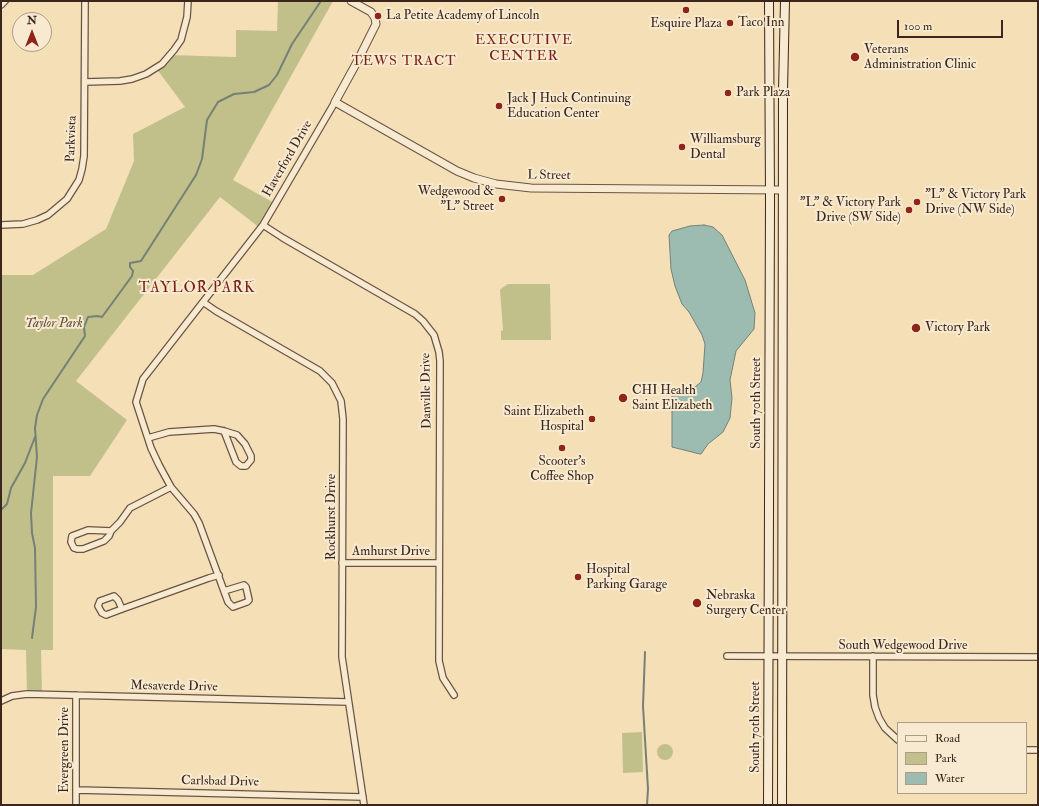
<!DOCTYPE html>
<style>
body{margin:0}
#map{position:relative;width:1039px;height:806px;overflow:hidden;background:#f5dfb7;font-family:"IM FELL Double Pica",serif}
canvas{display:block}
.frame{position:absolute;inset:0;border:2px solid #3a261d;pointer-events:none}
.legend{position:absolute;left:897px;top:722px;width:130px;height:72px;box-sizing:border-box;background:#f8ead0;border:1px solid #ac9c88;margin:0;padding:5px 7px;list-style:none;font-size:12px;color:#3a261d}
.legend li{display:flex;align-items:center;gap:8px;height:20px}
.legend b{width:20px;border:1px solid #ac9c88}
.north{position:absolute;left:12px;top:12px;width:40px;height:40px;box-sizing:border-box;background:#f8ead0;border:1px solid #ac9c88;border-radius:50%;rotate:0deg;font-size:11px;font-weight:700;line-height:16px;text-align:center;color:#3a261d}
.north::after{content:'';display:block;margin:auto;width:14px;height:18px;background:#8f2418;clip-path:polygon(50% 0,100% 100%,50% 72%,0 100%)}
.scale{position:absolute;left:897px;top:20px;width:106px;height:18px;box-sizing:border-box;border:2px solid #3a261d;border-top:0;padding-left:5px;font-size:12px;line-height:14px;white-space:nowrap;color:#3a261d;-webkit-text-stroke:3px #f8ead0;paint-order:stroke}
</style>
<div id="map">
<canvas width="1039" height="806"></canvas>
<div class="frame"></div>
<ul class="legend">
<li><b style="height:5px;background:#f8ead0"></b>Road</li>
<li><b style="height:11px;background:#c2c08a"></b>Park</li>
<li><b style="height:11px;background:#9cbcb2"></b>Water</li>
</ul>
<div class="north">N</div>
<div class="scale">100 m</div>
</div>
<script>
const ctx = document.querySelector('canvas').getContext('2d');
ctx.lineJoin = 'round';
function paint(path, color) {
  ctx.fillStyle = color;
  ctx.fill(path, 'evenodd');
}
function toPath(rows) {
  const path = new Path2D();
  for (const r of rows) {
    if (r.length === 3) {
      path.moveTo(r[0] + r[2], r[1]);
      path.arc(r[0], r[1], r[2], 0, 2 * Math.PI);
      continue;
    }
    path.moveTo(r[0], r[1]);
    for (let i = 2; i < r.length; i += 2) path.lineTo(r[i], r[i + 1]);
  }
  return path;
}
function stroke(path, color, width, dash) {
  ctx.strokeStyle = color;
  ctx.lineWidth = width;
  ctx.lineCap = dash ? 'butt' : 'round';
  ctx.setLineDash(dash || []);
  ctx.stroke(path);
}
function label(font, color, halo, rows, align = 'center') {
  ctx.font = font + ' "IM FELL Double Pica",serif';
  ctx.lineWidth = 4;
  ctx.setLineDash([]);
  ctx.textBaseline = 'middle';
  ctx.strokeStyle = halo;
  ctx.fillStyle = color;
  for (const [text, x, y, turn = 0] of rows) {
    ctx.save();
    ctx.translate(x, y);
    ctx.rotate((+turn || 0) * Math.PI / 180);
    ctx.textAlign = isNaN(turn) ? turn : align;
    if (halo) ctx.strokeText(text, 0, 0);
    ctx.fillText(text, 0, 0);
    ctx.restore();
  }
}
paint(toPath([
 [278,1,333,1,233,180,276,204,260,228,220,197,76,381,127,420,90,476,53,476,53,650,41,650,42,695,27,694,26,650,1,649,1,275,33,275,106,229,134,161,133,134,185,107,156,68,170,55,236,57,236,30,277,31],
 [508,284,550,284,551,340,501,340,501,331,503,330,500,290,502,288],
 [642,732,643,772,623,773,622,733],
 [665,752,8]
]), '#c2c08a');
const water = toPath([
 [704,225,713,227,722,235,745,280,755,313,754,329,736,351,730,380,732,398,730,418,723,432,708,444,701,454,700,454,672,447,672,393,695,387,701,382,703,373,705,344,702,335,689,312,682,304,675,286,671,269,669,235,672,231,690,226,704,225]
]);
paint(water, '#9cbcb2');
stroke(water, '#758076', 1);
stroke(toPath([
 [1,510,7,504,11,488,25,463,35,437],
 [32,638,36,607,35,548,32,533,31,513,37,457,35,428,37,415,43,399,85,336,84,327,88,317,97,316,102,317,132,276,133,271,130,267,130,263,141,261,196,175,202,159,207,120,218,102,234,94,254,92,269,85,277,75,292,44,321,1],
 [645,652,643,706,648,789,647,805]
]), '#758076', 2);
const minor = toPath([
 [1,5,5,1],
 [85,82,120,81,132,79,146,74,162,64,174,50,181,40,187,17,188,1],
 [1,225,23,224,37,220,48,215,67,199,79,180,82,169,84,156,85,1],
 [263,225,283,238,415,314,423,321,434,335,439,352,440,361,439,661,443,678,454,695],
 [203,302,216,311,320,371,332,383,341,401,343,419,342,657,364,805],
 [148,438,169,432,214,429,224,431,237,435,245,444,251,456,251,460,246,466,241,466,236,462,224,431],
 [111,531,88,530,72,536,71,542,74,548,77,549,83,549,104,541,109,536,111,531,120,522,130,508,171,487],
 [342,563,439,563],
 [224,591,244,585,246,587,249,600,247,602,233,607,228,602,199,523,194,514,171,487,159,465,151,448,136,402,143,379,263,225,335,102],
 [122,609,118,600,114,596,100,601,98,606,102,613,106,615,122,609,209,578,219,575],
 [727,656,1038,657],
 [873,656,873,695,875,707,879,718,885,728,898,740],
 [76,695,76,805],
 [1,701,12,696,27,694,348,702],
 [1026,750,1038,750],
 [76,790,363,797]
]);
const tertiary = toPath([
 [351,1,371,12,375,18,376,24,357,62,335,102,457,171,474,178,496,184,531,188,783,190]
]);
const secondary = toPath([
 [768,805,770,200,769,1],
 [782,805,783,91,785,1]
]);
stroke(minor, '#695444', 8);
stroke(tertiary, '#695444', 9);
stroke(secondary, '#3a261d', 10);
stroke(minor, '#f8ead0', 5.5);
stroke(tertiary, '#f8ead0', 7);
stroke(secondary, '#f8ead0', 8);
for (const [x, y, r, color] of [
 [686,10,4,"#8f2418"],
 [378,16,4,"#8f2418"],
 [730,23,4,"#8f2418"],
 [855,57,5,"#8f2418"],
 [728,93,4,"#8f2418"],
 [499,106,4,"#8f2418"],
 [682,147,4,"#8f2418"],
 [502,199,4,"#8f2418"],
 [917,202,4,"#8f2418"],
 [909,210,4,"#8f2418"],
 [916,328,5,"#8f2418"],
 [623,398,5,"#8f2418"],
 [592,419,4,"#8f2418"],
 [562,448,4,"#8f2418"],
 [578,577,4,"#8f2418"],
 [697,603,5,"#8f2418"]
]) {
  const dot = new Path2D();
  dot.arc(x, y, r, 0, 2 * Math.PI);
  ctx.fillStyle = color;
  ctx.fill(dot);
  stroke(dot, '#f8ead0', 1.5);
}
label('13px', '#3a261d', '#f8ead0', [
 ["La Petite Academy of Lincoln",386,16],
 ["Taco Inn",738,23],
 ["Esquire Plaza",686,24,"center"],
 ["Veterans",864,50],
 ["Administration Clinic",864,65],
 ["Park Plaza",736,93],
 ["Jack J Huck Continuing",507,99],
 ["Education Center",507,114],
 ["Williamsburg",690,140],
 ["Dental",690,155],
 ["Wedgewood &",494,192,"right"],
 ["\"L\" Street",494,207,"right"],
 ["\"L\" & Victory Park",925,195],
 ["Drive (NW Side)",925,210],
 ["\"L\" & Victory Park",901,203,"right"],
 ["Drive (SW Side)",901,218,"right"],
 ["Victory Park",925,328],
 ["CHI Health",632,391],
 ["Saint Elizabeth",632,406],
 ["Saint Elizabeth",584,412,"right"],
 ["Hospital",584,427,"right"],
 ["Scooter's",562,462,"center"],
 ["Coffee Shop",562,477,"center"],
 ["Hospital",586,570],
 ["Parking Garage",586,585],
 ["Nebraska",706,596],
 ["Surgery Center",706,611]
], 'left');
label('13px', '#3a261d', '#f8ead0', [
 ["Parkvista",72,139,-88],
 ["Haverford Drive",288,159,-60],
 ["L Street",549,176,1],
 ["Danville Drive",427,391,-91],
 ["South 70th Street",757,403,-90],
 ["Rockhurst Drive",332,517,-90],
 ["Amhurst Drive",391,552],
 ["South Wedgewood Drive",903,646],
 ["Mesaverde Drive",174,687,1],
 ["South 70th Street",756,727,-90],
 ["Evergreen Drive",65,750,-90],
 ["Carlsbad Drive",220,782,1]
]);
label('italic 13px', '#5c4c38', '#f8ead0', [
 ["Taylor Park",54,324]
]);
ctx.letterSpacing = '1px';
label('14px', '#7a1f14', '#f8ead0', [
 ["EXECUTIVE",524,41],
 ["CENTER",524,57],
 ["TEWS TRACT",404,62]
]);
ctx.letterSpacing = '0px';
ctx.letterSpacing = '1px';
label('15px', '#7a1f14', '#f8ead0', [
 ["TAYLOR PARK",197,289]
]);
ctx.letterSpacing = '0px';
</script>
